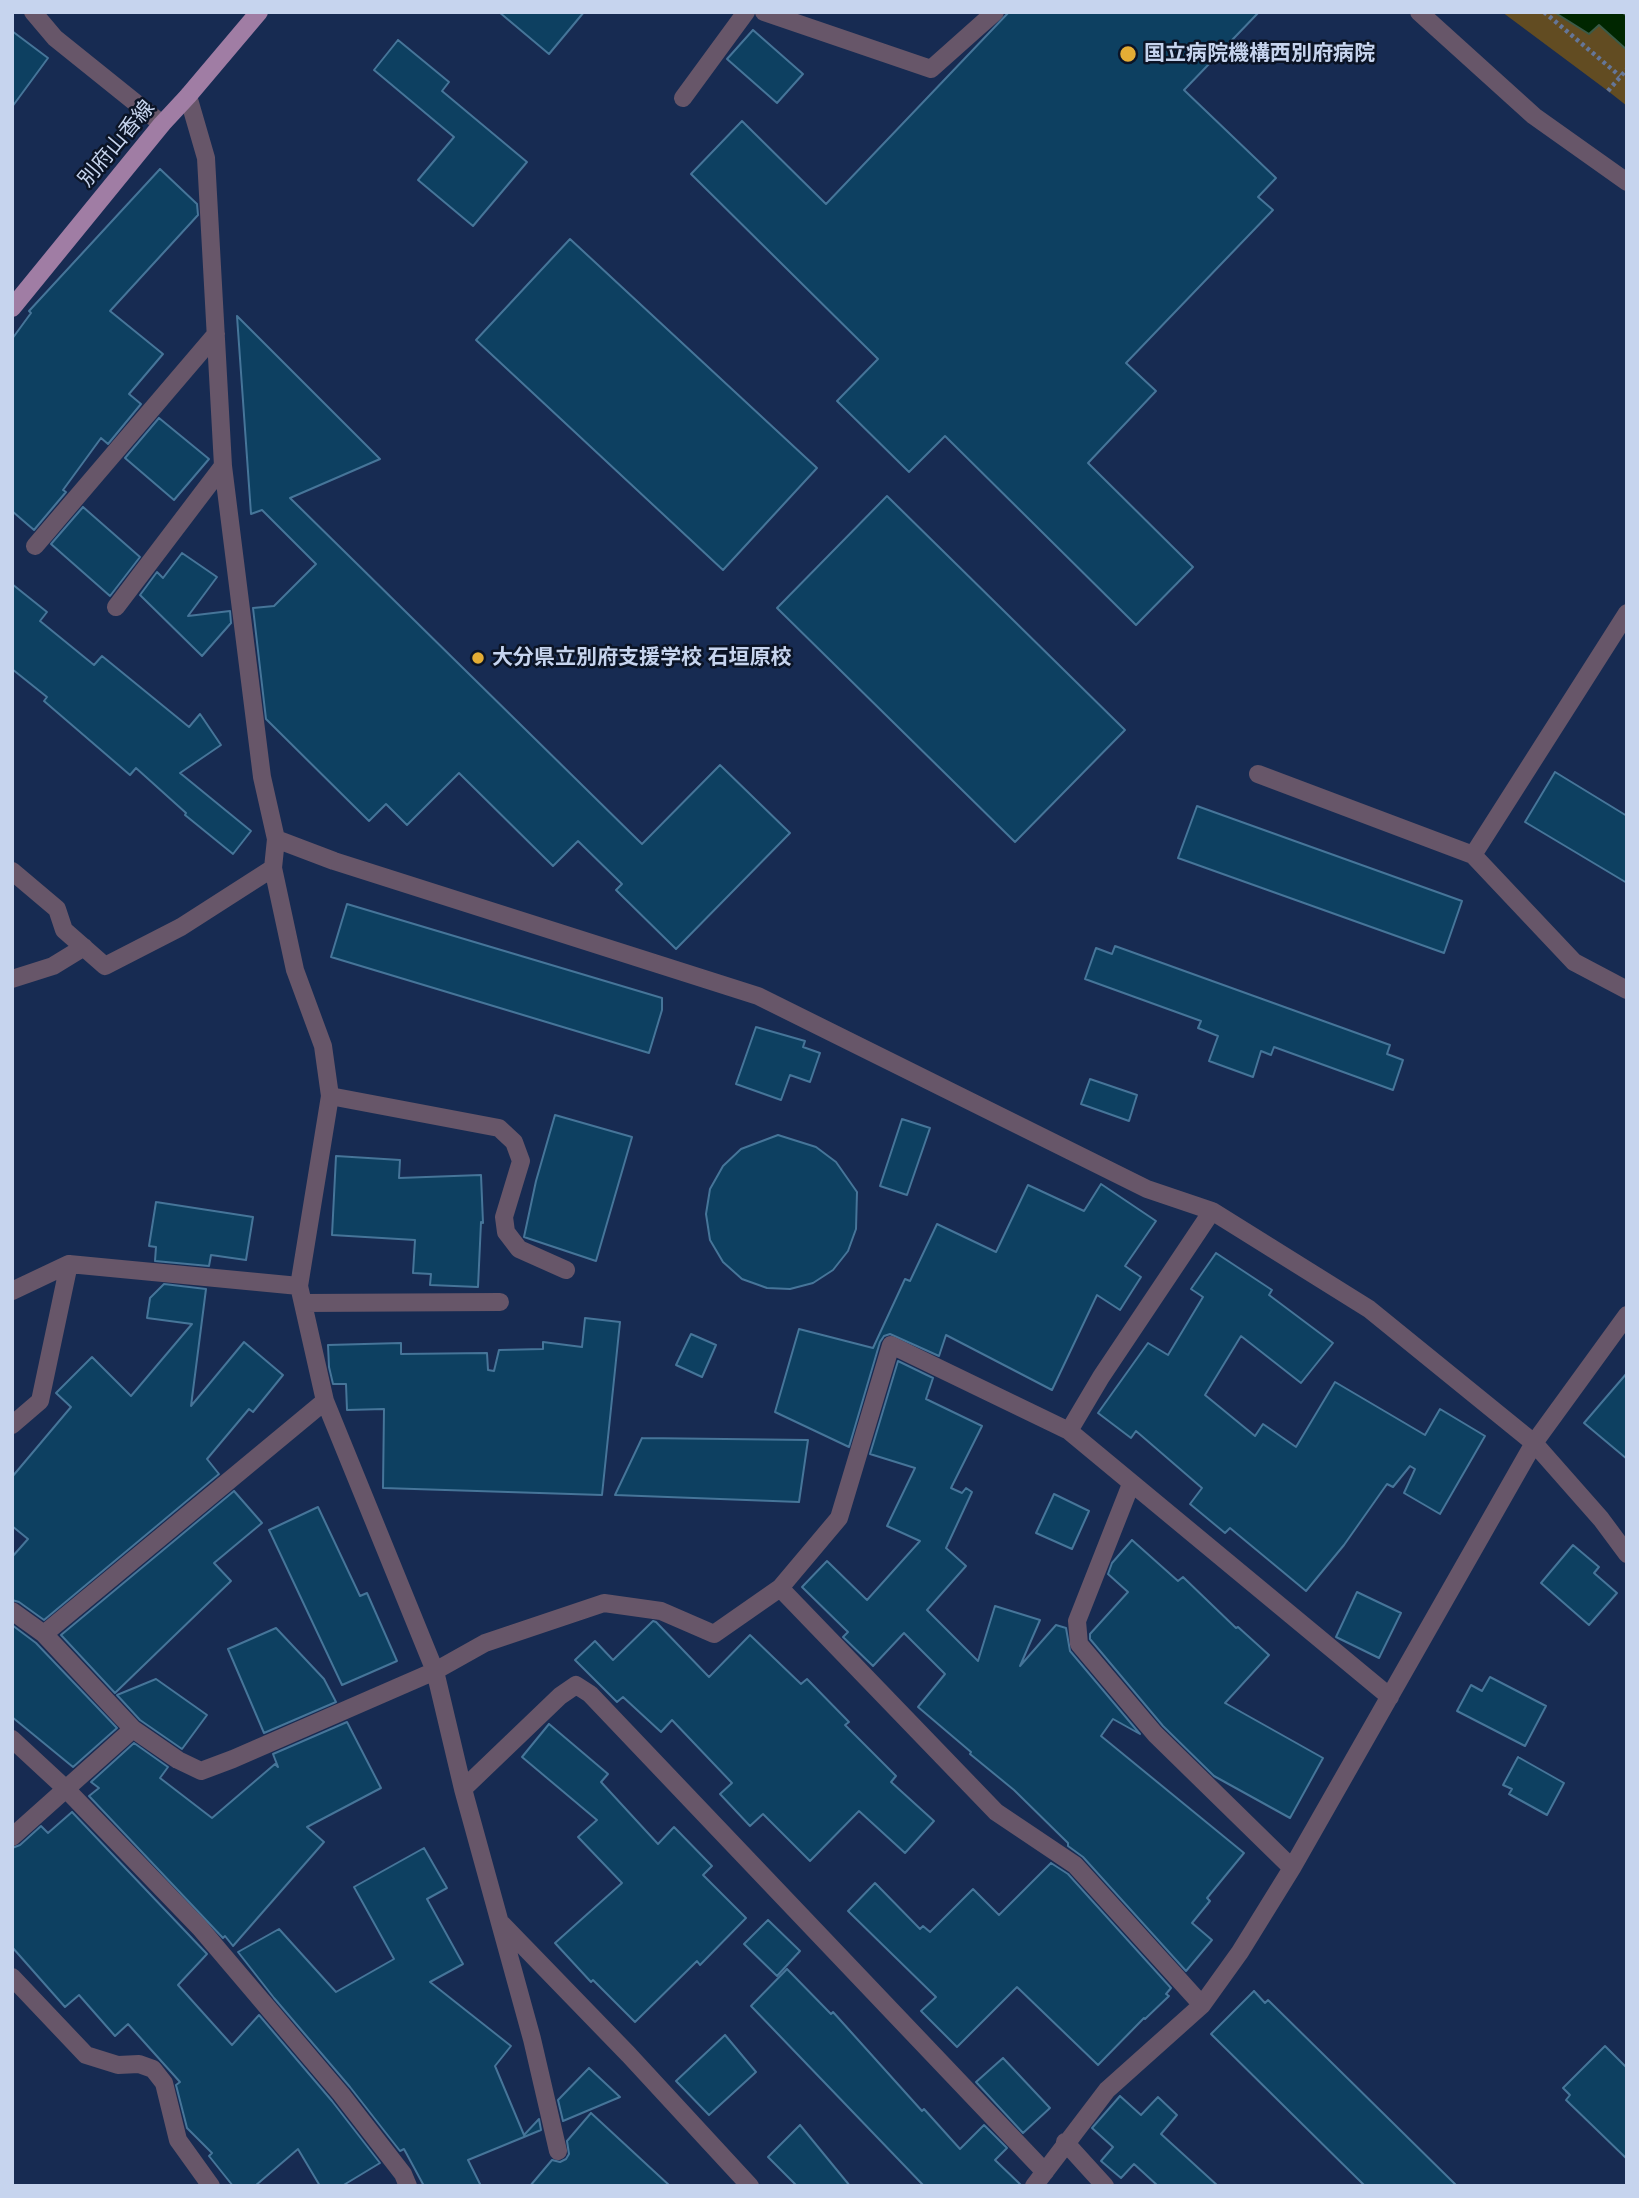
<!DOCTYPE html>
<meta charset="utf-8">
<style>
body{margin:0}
#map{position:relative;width:1639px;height:2198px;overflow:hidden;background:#172b52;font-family:"Noto Sans",sans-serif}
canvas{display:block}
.frame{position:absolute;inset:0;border:14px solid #c6d4ee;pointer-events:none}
</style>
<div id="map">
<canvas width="1639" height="2198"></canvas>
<div class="frame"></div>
</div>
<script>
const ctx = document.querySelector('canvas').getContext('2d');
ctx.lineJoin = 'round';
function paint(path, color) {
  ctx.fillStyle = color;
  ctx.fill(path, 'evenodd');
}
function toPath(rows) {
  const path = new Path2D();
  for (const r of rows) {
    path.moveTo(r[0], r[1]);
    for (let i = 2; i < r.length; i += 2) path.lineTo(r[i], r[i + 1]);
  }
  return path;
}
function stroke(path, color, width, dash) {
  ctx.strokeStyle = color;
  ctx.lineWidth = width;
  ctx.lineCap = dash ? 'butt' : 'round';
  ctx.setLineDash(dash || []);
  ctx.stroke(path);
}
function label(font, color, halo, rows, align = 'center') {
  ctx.font = font + ' "Noto Sans","Noto Sans JP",sans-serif';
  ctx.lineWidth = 5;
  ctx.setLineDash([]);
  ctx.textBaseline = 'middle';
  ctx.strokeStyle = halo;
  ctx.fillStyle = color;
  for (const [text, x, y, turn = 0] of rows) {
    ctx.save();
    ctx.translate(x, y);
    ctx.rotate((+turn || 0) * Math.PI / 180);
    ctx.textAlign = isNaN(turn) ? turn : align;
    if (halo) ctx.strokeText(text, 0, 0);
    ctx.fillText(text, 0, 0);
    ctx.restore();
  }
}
paint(toPath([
 [1502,12,1627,12,1627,106,1608,91]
]), '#624c22');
const water = toPath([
 [1554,12,1622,12,1627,16,1627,50,1599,25,1589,34,1554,12]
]);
paint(water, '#002600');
stroke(water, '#3b5a47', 2);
const building = toPath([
 [499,12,584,12,549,54,499,12],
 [1009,12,1259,12,1184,90,1276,178,1258,197,1273,210,1126,363,1156,391,1088,463,1193,567,1136,625,945,436,909,472,837,401,878,359,691,174,742,121,826,204,1009,12],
 [753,30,803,74,777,103,727,59,753,30],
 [12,31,48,58,12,107,12,31],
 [398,40,449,82,442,91,527,162,473,226,418,180,454,137,374,70,398,40],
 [160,169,197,204,198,215,110,311,163,354,129,394,141,404,108,444,101,438,63,490,66,492,34,530,12,511,12,339,31,313,29,311,160,169],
 [570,239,817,468,723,570,476,340,570,239],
 [237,316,380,459,290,498,642,844,720,765,790,833,676,949,616,890,622,884,578,841,553,866,459,773,407,825,386,804,369,821,266,719,253,608,274,606,316,564,262,510,251,514,237,316],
 [159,418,209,459,174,500,125,458,159,418],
 [887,496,1125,730,1015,842,777,608,887,496],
 [83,507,140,557,110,596,51,544,83,507],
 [182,553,217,577,188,616,230,611,231,623,202,656,140,595,157,572,163,578,182,553],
 [12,584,47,612,40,621,94,665,102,656,189,727,200,714,221,745,180,773,251,831,233,854,185,815,186,813,136,768,130,775,44,701,47,697,12,669,12,584],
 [1555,772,1627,816,1627,883,1525,822,1555,772],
 [1197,806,1462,901,1444,953,1178,858,1197,806],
 [347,904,662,998,662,1010,649,1053,331,957,347,904],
 [1115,946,1390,1045,1387,1054,1403,1060,1393,1090,1274,1047,1271,1055,1261,1051,1253,1077,1209,1061,1218,1036,1198,1028,1201,1021,1085,979,1096,948,1112,954,1115,946],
 [756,1027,805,1041,803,1047,820,1053,810,1082,790,1075,781,1100,736,1084,756,1027],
 [1090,1079,1137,1095,1129,1121,1081,1104,1090,1079],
 [555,1115,632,1137,596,1261,524,1237,536,1181,555,1115],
 [902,1119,930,1128,907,1195,880,1186,902,1119],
 [778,1135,816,1147,836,1162,857,1192,856,1229,848,1251,833,1270,813,1283,790,1289,767,1288,742,1279,723,1262,710,1240,706,1214,710,1189,723,1166,741,1149,778,1135],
 [336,1156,400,1160,399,1178,481,1175,483,1223,481,1222,478,1287,430,1285,431,1274,413,1273,415,1240,332,1235,336,1156],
 [1101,1184,1156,1221,1125,1266,1141,1277,1120,1310,1097,1295,1052,1390,946,1335,939,1356,890,1334,884,1336,880,1342,849,1447,775,1412,799,1329,873,1348,905,1279,910,1281,937,1224,996,1252,1028,1185,1084,1211,1101,1184],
 [156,1202,253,1217,246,1260,211,1255,209,1266,155,1261,156,1247,149,1246,156,1202],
 [1216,1253,1272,1290,1269,1295,1333,1343,1301,1383,1241,1336,1205,1395,1255,1436,1263,1424,1296,1447,1335,1382,1425,1435,1440,1409,1485,1436,1440,1514,1404,1493,1415,1469,1410,1466,1393,1487,1387,1484,1344,1545,1306,1591,1230,1528,1225,1533,1190,1504,1202,1488,1136,1431,1131,1438,1098,1413,1148,1343,1168,1355,1203,1297,1191,1289,1216,1253],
 [164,1284,206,1289,191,1406,244,1342,283,1375,253,1412,249,1409,207,1459,219,1474,44,1620,19,1602,12,1600,12,1557,28,1539,12,1526,12,1477,71,1407,56,1393,92,1357,131,1396,192,1324,147,1318,150,1298,164,1284],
 [585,1318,620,1322,602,1495,383,1488,384,1409,347,1410,346,1384,333,1384,329,1367,328,1345,401,1343,401,1354,487,1353,488,1370,494,1371,499,1350,543,1349,543,1342,582,1347,585,1318],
 [691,1334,716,1345,702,1377,676,1365,691,1334],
 [898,1361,933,1378,926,1399,982,1426,951,1488,962,1493,966,1488,972,1492,946,1548,966,1566,927,1610,978,1661,995,1606,1040,1620,1020,1666,1056,1625,1066,1628,1070,1651,1140,1734,1113,1719,1101,1736,1244,1853,1207,1898,1210,1901,1192,1923,1212,1940,1186,1971,1083,1857,1068,1846,1068,1843,1014,1790,970,1754,971,1752,918,1707,945,1674,904,1633,873,1666,843,1637,848,1632,802,1587,827,1561,867,1600,920,1541,887,1526,915,1468,870,1454,898,1361],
 [1627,1373,1627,1459,1584,1423,1627,1373],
 [642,1438,808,1440,799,1502,615,1495,642,1438],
 [234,1491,262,1523,214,1563,231,1581,115,1693,61,1635,234,1491],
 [1054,1494,1089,1511,1072,1549,1036,1533,1054,1494],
 [318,1507,360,1596,367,1593,397,1661,342,1685,269,1530,318,1507],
 [1132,1540,1178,1581,1183,1577,1236,1628,1238,1627,1269,1655,1225,1703,1323,1758,1290,1818,1214,1776,1163,1726,1090,1639,1090,1634,1128,1592,1108,1574,1112,1563,1132,1540],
 [1573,1545,1599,1567,1594,1573,1617,1593,1589,1625,1541,1583,1573,1545],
 [1357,1592,1401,1613,1379,1658,1336,1637,1357,1592],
 [653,1621,656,1622,709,1677,750,1635,801,1684,807,1679,849,1722,845,1725,896,1776,891,1782,934,1821,905,1853,859,1811,810,1861,763,1814,750,1826,720,1794,732,1783,672,1720,661,1732,623,1697,617,1702,575,1660,595,1641,613,1660,653,1621],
 [12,1625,36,1643,117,1728,73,1767,12,1717,12,1625],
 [276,1628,324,1679,336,1702,264,1733,228,1649,276,1628],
 [1490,1677,1546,1706,1525,1746,1457,1711,1471,1685,1482,1691,1490,1677],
 [156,1679,207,1715,182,1749,140,1720,117,1695,156,1679],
 [347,1722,381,1788,307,1827,324,1842,233,1946,225,1936,223,1938,89,1796,99,1788,91,1782,134,1743,168,1767,160,1778,212,1818,275,1764,278,1767,273,1754,347,1722],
 [549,1724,608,1774,601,1782,658,1844,674,1827,712,1866,703,1875,746,1918,700,1965,697,1961,635,2022,593,1980,591,1982,555,1943,622,1883,578,1837,597,1820,522,1757,549,1724],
 [1518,1757,1564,1783,1547,1815,1509,1794,1512,1789,1503,1785,1518,1757],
 [72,1812,207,1954,178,1985,232,2045,259,2015,332,2101,380,2163,342,2186,320,2186,298,2149,255,2186,233,2186,209,2156,212,2153,187,2128,176,2085,180,2082,128,2024,115,2036,79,1995,65,2007,12,1947,12,1848,20,1845,41,1826,48,1833,72,1812],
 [424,1848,447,1888,427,1899,463,1964,430,1982,511,2046,495,2066,524,2135,539,2119,541,2130,468,2160,481,2186,424,2186,404,2149,400,2151,350,2087,274,1998,238,1952,279,1929,336,1992,394,1959,354,1887,424,1848],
 [1051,1863,1068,1874,1171,1988,1166,1994,1169,1996,1145,2019,1144,2018,1098,2065,1017,1987,957,2047,921,2011,936,1997,848,1911,875,1883,920,1929,923,1926,930,1932,973,1889,999,1915,1051,1863],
 [768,1920,800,1951,777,1976,744,1944,768,1920],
 [787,1969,831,2014,833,2012,922,2111,924,2109,960,2149,984,2125,1007,2148,995,2160,1022,2186,924,2186,751,2006,787,1969],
 [1254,1991,1265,2003,1268,2000,1457,2186,1365,2186,1211,2034,1254,1991],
 [725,2035,756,2072,709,2115,676,2081,725,2035],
 [1605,2046,1627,2068,1627,2159,1566,2100,1570,2095,1563,2088,1605,2046],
 [1003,2058,1050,2108,1023,2133,976,2082,1003,2058],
 [589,2068,620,2097,563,2121,558,2100,589,2068],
 [1120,2096,1141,2115,1158,2097,1177,2115,1161,2134,1218,2186,1158,2186,1134,2164,1121,2178,1101,2161,1113,2147,1092,2128,1120,2096],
 [591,2113,670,2186,530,2186,552,2160,560,2162,566,2159,569,2154,567,2141,591,2113],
 [800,2125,850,2186,797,2186,768,2157,800,2125]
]);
paint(building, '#0d4061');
stroke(building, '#467599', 2);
stroke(toPath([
 [1544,12,1620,76],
 [1608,91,1627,69]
]), '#657698', 4.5, [3.5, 3.5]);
stroke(toPath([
 [33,12,55,38,162,124],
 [764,12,931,69,995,12],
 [1419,12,1534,116,1627,182],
 [188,96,206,158,223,466,262,777,276,839,273,868,295,970,323,1046,330,1096,299,1286,325,1401,435,1671,463,1789,532,2039,558,2151],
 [683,98,746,12],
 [35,546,216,334],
 [116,607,223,466],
 [1258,774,1473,855,1574,962,1627,990],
 [276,839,334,861,758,996,1147,1189,1212,1211,1369,1309,1534,1443,1601,1519,1627,1554],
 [1473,855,1627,613],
 [12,871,57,909,64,930,105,966,181,927,273,868],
 [12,979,53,966,84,947],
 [330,1096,499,1128,514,1142,521,1161,504,1217,506,1232,519,1249,566,1270],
 [12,1291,69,1264,299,1286],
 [303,1303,500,1302],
 [12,1425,40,1401,69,1264],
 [1069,1431,1101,1377,1212,1211],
 [1131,1484,1077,1621,1079,1644,1155,1734,1292,1868],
 [780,1588,996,1812,1075,1865,1202,2005],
 [12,1611,44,1634,133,1729,178,1760,201,1771,233,1759,435,1671,485,1643,604,1603,661,1611,714,1634,780,1588,839,1518,891,1345,1069,1431,1390,1697],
 [44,1634,325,1401],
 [12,1739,66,1789,200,1928,341,2094,403,2174,408,2186],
 [463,1789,560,1696,576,1685,590,1694,1045,2172],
 [12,1837,133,1729],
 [502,1924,629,2055,750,2186],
 [12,1977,86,2055,118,2065,139,2064,153,2069,164,2083,178,2140,211,2186],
 [1065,2142,1105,2186],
 [1034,2186,1107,2090,1202,2005,1240,1952,1292,1868,1534,1443,1627,1315]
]), '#675669', 18);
stroke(toPath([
 [12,308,162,124,188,96,259,12]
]), '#a07da4', 18);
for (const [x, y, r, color] of [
 [1128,54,9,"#e4ad35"],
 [478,658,7,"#e4ad35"]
]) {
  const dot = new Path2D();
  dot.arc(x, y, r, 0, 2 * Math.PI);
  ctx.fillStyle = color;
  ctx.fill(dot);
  stroke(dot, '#0b1426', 2.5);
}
label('bold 21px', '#c6d4ee', '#0b1426', [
 ["国立病院機構西別府病院",1144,54],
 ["大分県立別府支援学校 石垣原校",492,658]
], 'left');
label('21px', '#c6d4ee', '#0b1426', [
 ["別府山香線",117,144,-50]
]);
</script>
